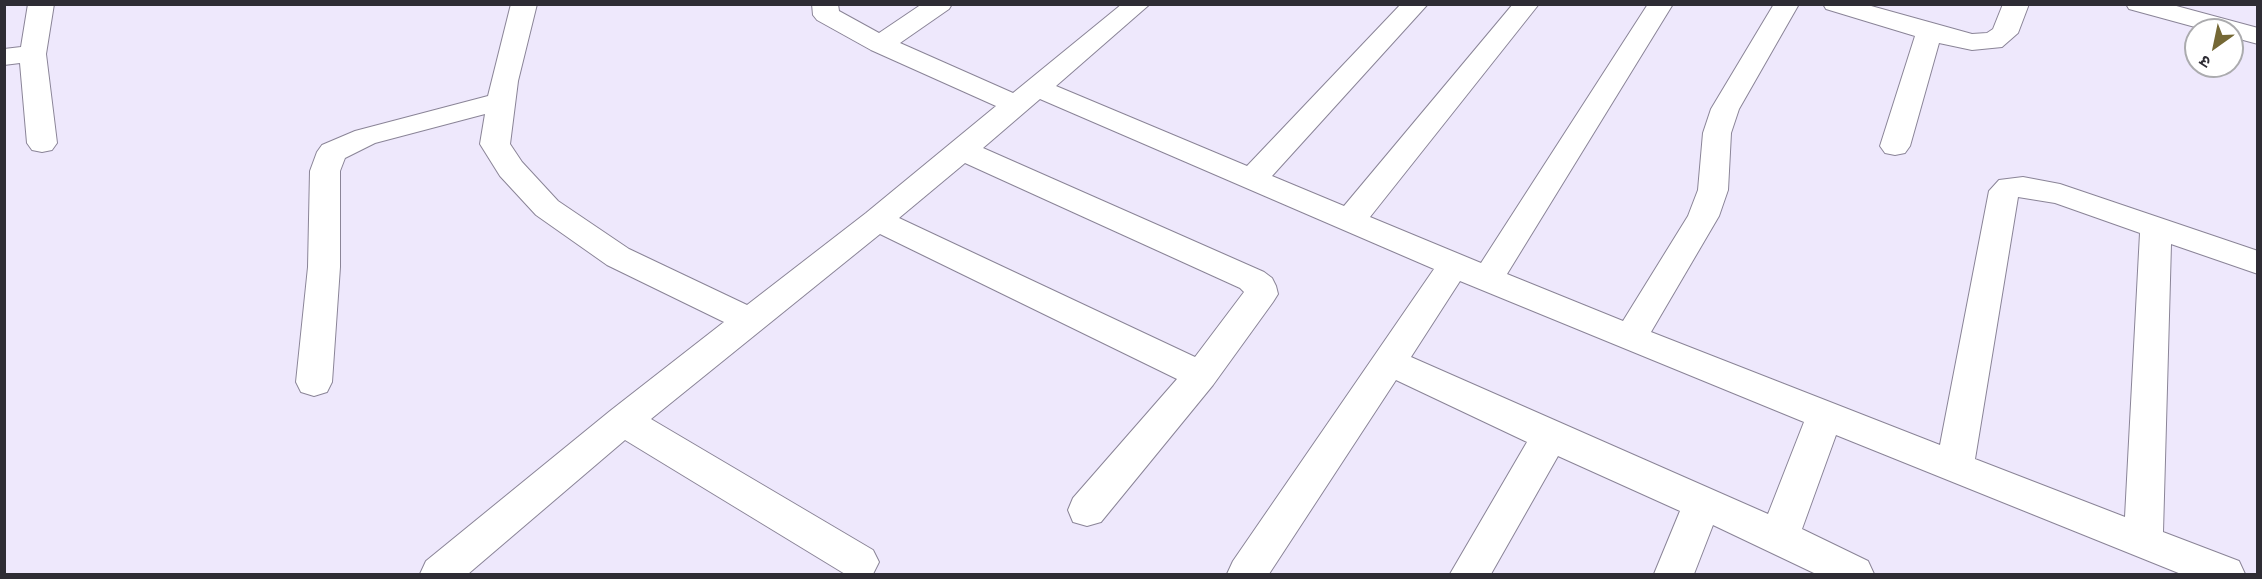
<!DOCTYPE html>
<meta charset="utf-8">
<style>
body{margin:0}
#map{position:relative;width:2262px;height:579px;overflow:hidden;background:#eee8fc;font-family:"Alegreya Sans","Noto Sans Devanagari",sans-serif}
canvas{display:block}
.frame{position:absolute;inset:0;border:6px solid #2e2c34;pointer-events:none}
.north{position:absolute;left:2184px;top:18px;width:60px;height:60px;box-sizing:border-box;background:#fff;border:2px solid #ababae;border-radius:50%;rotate:213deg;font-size:16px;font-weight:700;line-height:24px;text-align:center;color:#2e2c34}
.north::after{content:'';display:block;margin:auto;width:21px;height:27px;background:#756835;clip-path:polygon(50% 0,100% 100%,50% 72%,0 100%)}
</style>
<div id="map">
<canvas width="2262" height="579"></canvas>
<div class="frame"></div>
<div class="north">उ</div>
</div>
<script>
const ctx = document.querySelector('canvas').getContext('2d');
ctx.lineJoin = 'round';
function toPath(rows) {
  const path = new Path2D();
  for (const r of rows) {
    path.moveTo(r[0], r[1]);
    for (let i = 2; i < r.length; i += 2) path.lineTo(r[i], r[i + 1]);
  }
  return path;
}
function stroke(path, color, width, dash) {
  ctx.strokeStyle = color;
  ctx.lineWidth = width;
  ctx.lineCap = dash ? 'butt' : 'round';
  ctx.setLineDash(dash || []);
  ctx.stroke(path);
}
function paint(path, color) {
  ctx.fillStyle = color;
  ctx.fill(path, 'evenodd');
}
const minor = toPath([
 [28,4,54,4,46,54,57,143,52,150,42,152,32,150,27,143,20,63,4,65,4,49,21,47,28,4],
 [511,4,537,4,518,81,510,144,522,162,558,201,629,249,747,305,866,213,996,106,871,50,817,20,813,15,812,4,838,4,839,11,879,33,922,4,952,4,949,9,900,43,1013,93,1122,4,1150,4,1056,86,1247,166,1401,4,1428,4,1272,176,1344,206,1513,4,1539,4,1370,217,1481,263,1648,4,1673,4,1507,274,1623,321,1688,216,1698,190,1703,133,1711,109,1774,4,1799,4,1739,109,1731,133,1728,190,1719,216,1651,332,1940,445,1989,191,1999,180,2023,177,2060,184,2258,251,2258,274,2171,244,2163,532,2239,561,2245,574,2181,574,1836,435,1802,529,1868,561,1874,574,1816,574,1713,525,1694,574,1654,574,1680,511,1558,456,1491,574,1450,574,1527,442,1396,380,1269,574,1227,574,1233,561,1434,269,1040,99,983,148,1264,272,1272,278,1276,286,1278,294,1273,302,1213,385,1101,522,1087,526,1073,522,1068,510,1073,498,1177,379,880,234,651,419,873,550,879,562,873,574,845,574,625,440,468,574,420,574,426,561,610,411,724,322,607,265,536,215,500,176,480,144,485,114,375,143,345,158,340,171,340,267,332,382,327,392,314,396,301,392,296,382,308,267,310,171,317,152,322,145,355,131,488,96,511,4],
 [965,163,1240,288,1244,292,1195,357,899,218,965,163],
 [2018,197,2055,203,2140,233,2125,517,1975,459,2018,197],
 [1460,281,1804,422,1768,514,1411,357,1460,281],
 [1823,4,1864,4,1972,34,1987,33,1993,29,2003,4,2029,4,2018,33,2002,47,1972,50,1939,43,1910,146,1905,153,1895,155,1885,153,1880,146,1915,36,1826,9,1823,4],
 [2126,4,2169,4,2258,28,2258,44,2232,37,2232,30,2206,30,2129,9,2126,4]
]);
stroke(minor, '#8a8497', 2);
paint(minor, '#fff');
</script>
